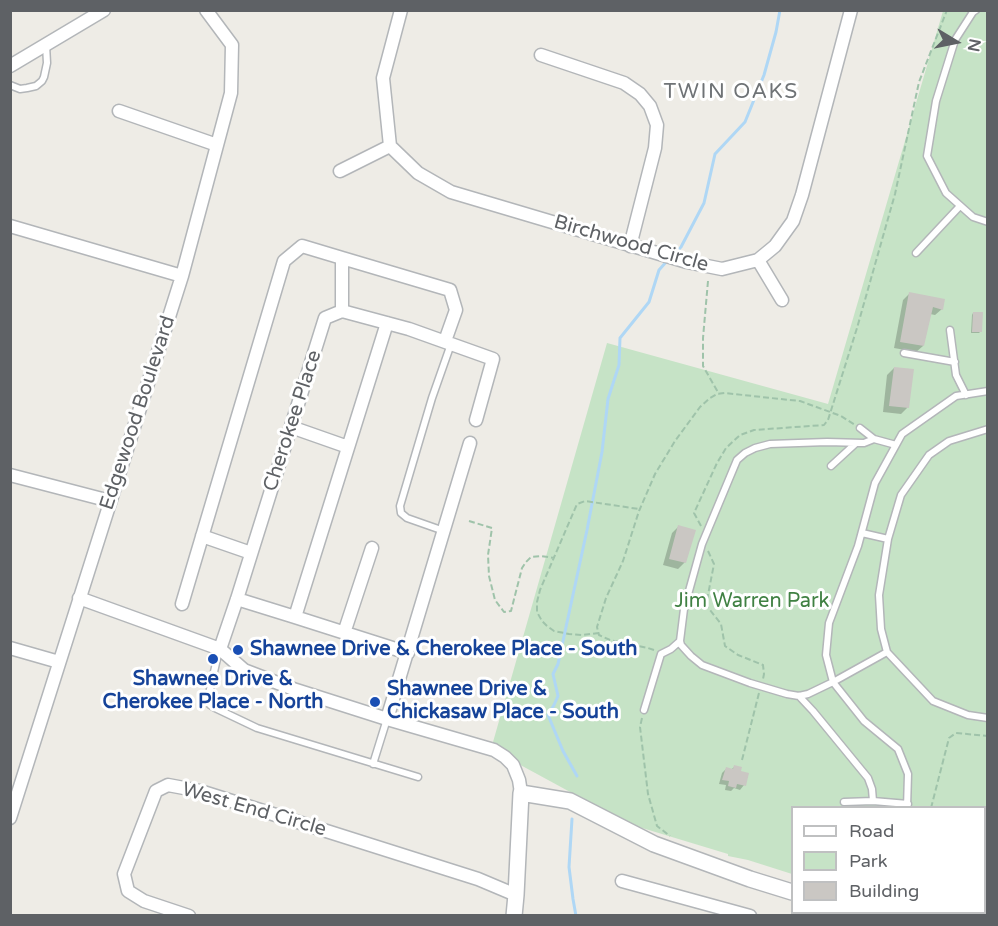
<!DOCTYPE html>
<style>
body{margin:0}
#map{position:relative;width:998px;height:926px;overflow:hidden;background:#eeece6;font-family:"Varela Round",sans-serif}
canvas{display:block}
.frame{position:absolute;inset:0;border:12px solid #5e6165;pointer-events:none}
.legend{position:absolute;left:791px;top:806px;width:195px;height:108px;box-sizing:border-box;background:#fff;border:2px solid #bfc0c1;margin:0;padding:8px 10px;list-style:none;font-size:18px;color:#5e6165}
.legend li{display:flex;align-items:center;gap:12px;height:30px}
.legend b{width:30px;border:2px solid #bfc0c1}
.north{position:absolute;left:926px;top:12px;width:60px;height:60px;-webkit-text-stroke:4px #fff;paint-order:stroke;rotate:100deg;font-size:16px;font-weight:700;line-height:24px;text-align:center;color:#5e6165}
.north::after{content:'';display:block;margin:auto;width:21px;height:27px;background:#5e6165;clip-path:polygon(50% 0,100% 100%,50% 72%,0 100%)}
</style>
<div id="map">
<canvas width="998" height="926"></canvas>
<div class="frame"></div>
<ul class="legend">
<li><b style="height:8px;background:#fff"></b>Road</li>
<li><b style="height:16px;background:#c6e3c6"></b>Park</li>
<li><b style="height:16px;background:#cac7c3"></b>Building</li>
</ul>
<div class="north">N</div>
</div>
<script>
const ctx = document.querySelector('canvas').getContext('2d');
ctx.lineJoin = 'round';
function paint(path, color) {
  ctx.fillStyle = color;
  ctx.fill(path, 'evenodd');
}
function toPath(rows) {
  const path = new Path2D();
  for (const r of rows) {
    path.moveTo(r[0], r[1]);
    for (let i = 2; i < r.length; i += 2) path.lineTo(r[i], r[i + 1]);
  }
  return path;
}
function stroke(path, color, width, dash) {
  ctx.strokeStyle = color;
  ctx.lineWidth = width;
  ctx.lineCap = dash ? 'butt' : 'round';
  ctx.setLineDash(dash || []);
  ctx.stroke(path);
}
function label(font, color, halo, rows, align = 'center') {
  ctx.font = font + ' "Varela Round",sans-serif';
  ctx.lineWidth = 6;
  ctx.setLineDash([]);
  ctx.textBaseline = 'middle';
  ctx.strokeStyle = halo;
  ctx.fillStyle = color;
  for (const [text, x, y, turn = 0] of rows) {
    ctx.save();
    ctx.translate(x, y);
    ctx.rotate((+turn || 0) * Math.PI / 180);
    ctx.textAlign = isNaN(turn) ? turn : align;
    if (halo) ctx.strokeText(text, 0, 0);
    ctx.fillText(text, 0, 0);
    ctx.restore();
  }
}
paint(toPath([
 [943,11,987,11,987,915,927,916,918,913,984,912,984,808,792,808,792,874,748,860,728,856,728,854,629,824,491,749,607,343,828,404]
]), '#c6e3c6');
paint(toPath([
 [910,293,942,309,935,315,930,314,923,346,916,352,894,348,903,300],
 [973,313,981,331,979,333,971,333,972,315],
 [894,368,908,407,901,414,883,412,887,375],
 [678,527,685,562,678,569,663,565,672,533],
 [735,766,740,772,744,785,740,790,734,788,731,791,725,790,726,785,719,784,722,773,726,769,731,770]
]), '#0003');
stroke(toPath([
 [674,254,681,247,704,203,715,154,745,122,764,75,776,32,780,10],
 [577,776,563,751,548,715,554,705,558,696,553,674,558,664,587,530,602,452,608,399,619,365,620,338,649,302,659,270,667,261],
 [572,819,569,867,573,899,576,916]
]), '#afd7f5', 3);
paint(toPath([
 [909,292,945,299,943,310,933,307,924,346,900,342],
 [973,312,983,312,982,332,972,332],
 [894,367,914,369,909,408,889,406],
 [678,525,696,530,686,563,669,559],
 [734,765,742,767,741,771,749,773,746,786,737,784,736,788,728,786,729,781,722,780,726,767,733,769]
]), '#cac7c3');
const service = toPath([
 [976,10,973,12,955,40,936,101,927,156,946,193,973,217,988,222],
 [10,85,20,89,27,88,36,86,42,81,44,77,47,63,46,45],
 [916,253,960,206],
 [950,330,956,375,966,395],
 [904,353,955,362],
 [860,428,874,439],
 [988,429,949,441,929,455,901,495,888,539,879,595,881,629,887,652,933,701,968,715,988,718],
 [831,466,855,444],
 [444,531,407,518,401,513,400,506,432,398,451,344],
 [862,533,888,539],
 [219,650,208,698,210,705,215,708,257,728,418,777],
 [887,652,833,682,808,694,799,696,787,694,750,683,702,665,691,656,681,645,680,641,684,609,702,544,737,460,745,453,755,448,770,444,827,442,864,443,874,439,896,445],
 [799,696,813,711,868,778,872,789,873,801],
 [644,710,661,654,671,649,680,641],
 [373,764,387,719],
 [844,802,873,801,908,804],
 [907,808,908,774,898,749,864,721,833,682,826,655,829,623,858,546,875,483,902,434,956,396,988,391],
 [882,916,883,912]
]);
const minor = toPath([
 [401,10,383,78,390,146,418,173,451,192,687,262,722,269,758,260,775,246,793,221,802,195,851,10],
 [541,55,624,83,640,94,650,106,657,125,655,148,630,246],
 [10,66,104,10],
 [119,111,217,145],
 [340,171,390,146],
 [10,226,182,276],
 [342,258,450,290,456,310,445,341],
 [758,260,782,300],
 [291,427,348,447],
 [10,475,110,501],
 [202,536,251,553],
 [79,598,220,649,244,670,296,690,387,719,494,750,505,757,513,765,519,780,521,793],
 [237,599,295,617,387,323],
 [182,604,284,261,302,246,342,258,342,311],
 [295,617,408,653],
 [344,633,372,548],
 [10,648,59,662],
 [220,649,237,599,325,318,342,311,409,329,493,359,476,420],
 [387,719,470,443],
 [10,818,182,276,231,93,232,45,206,10],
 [622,881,750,916],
 [189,916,144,901,128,891,124,874,156,791,168,785,200,791,478,879,516,895]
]);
const tertiary = toPath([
 [859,912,868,916],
 [514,916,516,895,521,793,570,801,654,844,750,879,792,892]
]);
stroke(service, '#b3b6b9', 9);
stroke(minor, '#b3b6b9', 15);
stroke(tertiary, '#b3b6b9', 18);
stroke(toPath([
 [708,281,703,338,703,366,719,394],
 [469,521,492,528,488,555,489,576,495,600,504,612,511,611,522,568,526,562,531,557,541,556,554,558],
 [701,526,694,513,717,463,726,448,740,435,754,430,824,425,828,420,857,328,895,194,919,82,947,10],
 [708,551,714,564,706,605,721,624,725,646,738,655,763,665,764,674,763,679],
 [599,633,582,635,569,634,554,631,547,626,542,621,537,612,537,602,540,590,577,504,585,501,639,509],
 [654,650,648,648,610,640,599,635,597,627,606,598,623,561,639,511,655,474,675,441,700,407,710,398,717,394,725,393,780,399,800,401,841,416,855,425],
 [642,718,640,727,648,794,657,826,670,836],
 [742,760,759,693],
 [931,808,949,738,956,733,988,736]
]), '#9fc3aa', 2, [6, 3]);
stroke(service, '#fff', 6);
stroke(minor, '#fff', 12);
stroke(tertiary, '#fff', 15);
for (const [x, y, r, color] of [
 [238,650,6,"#1a4fb4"],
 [213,659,6,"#1a4fb4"],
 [375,702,6,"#1a4fb4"]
]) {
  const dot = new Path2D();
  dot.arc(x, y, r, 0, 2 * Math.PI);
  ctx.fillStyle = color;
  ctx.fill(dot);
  stroke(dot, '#fff', 2);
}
label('20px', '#5e6165', '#fff', [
 ["Birchwood Circle",631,244,16],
 ["Edgewood Boulevard",138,413,-72],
 ["Cherokee Place",293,421,-72],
 ["West End Circle",254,810,16]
]);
label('20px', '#408143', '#fff', [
 ["Jim Warren Park",752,602]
]);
label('bold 20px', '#164399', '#fff', [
 ["Shawnee Drive & Cherokee Place - South",250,650],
 ["Shawnee Drive &",213,680,"center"],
 ["Cherokee Place - North",213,703,"center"],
 ["Shawnee Drive &",387,690],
 ["Chickasaw Place - South",387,713]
], 'left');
ctx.letterSpacing = '1.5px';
label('21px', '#6f7376', '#fff', [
 ["TWIN OAKS",731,92]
]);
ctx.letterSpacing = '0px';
</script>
